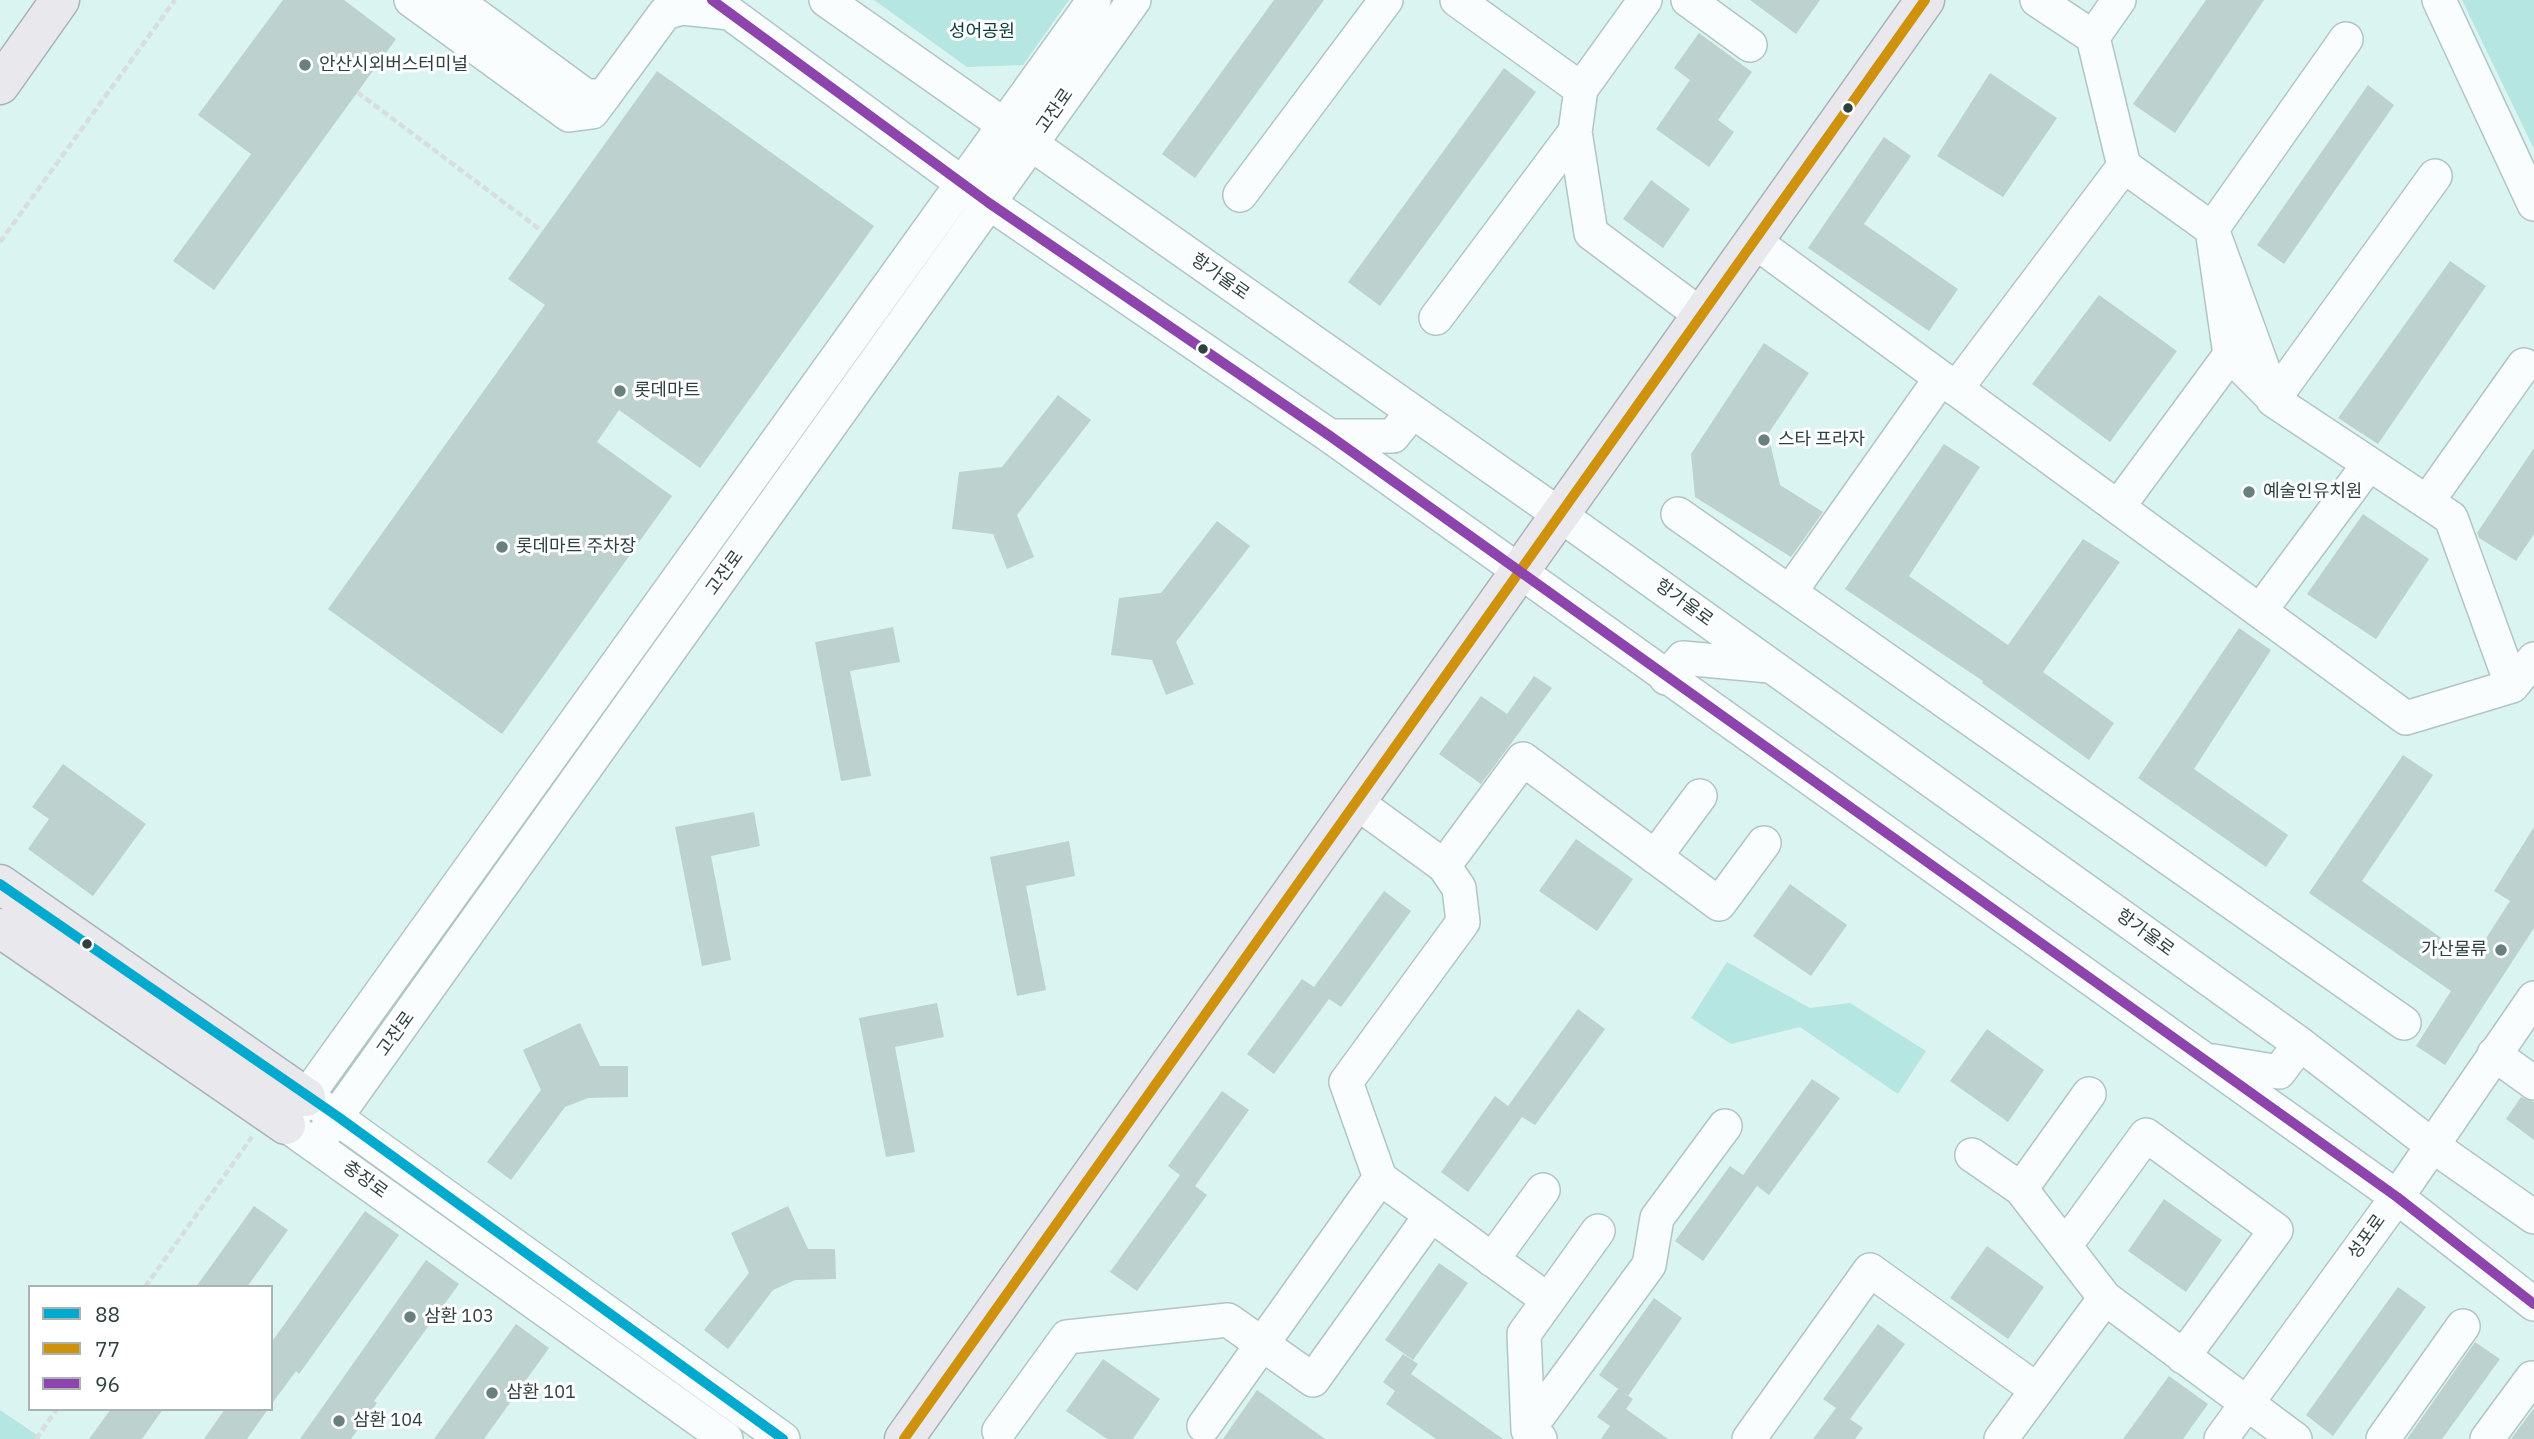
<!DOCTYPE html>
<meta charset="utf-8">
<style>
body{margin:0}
#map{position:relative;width:2534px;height:1439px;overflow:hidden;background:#daf4f1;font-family:"IBM Plex Sans",sans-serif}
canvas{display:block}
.legend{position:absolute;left:28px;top:1285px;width:245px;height:126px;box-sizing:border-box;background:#fff;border:2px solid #abb3b2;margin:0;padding:9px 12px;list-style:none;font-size:21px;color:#2e413f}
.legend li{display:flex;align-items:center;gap:14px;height:35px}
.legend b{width:35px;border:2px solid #abb3b2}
</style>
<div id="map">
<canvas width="2534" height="1439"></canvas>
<ul class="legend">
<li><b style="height:9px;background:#00a9ce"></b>88</li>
<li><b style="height:9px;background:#cf920d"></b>77</li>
<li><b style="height:9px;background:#8e44ad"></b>96</li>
</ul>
</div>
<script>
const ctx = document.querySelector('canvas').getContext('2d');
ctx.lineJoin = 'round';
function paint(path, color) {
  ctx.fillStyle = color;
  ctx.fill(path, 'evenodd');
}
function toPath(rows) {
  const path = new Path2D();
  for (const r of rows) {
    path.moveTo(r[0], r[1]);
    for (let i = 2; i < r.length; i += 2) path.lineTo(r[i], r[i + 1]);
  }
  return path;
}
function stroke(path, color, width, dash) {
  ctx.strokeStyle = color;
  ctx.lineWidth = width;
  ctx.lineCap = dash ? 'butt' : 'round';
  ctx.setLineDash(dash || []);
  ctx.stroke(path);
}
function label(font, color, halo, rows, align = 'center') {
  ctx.font = font + ' "IBM Plex Sans","Noto Sans KR",sans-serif';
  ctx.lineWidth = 6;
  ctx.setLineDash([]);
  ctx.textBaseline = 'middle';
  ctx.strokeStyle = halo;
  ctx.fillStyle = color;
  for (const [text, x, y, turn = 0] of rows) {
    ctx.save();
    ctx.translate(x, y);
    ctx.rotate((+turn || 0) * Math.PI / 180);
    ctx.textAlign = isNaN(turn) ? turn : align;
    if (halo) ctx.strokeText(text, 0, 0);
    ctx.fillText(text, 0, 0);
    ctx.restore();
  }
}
paint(toPath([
 [874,0,1069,0,1023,65,967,67],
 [2462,0,2534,0,2534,149],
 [1727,962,1810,1008,1850,1003,1926,1051,1898,1094,1800,1027,1731,1044,1691,1018],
 [0,1410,40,1437,40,1439,0,1439]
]), '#b6e6e1');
paint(toPath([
 [283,0,344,0,396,39,214,290,173,261,251,154,198,115],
 [1274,0,1324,0,1195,178,1162,154],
 [1750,0,1820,0,1796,34],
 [2206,0,2264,0,2175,133,2133,104],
 [1699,33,1752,72,1718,120,1734,132,1709,167,1656,129,1690,80,1674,68],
 [1504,68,1536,92,1380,306,1348,282],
 [657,71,874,226,700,468,619,410,597,442,672,496,502,734,328,609,545,305,508,279],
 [1990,73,2057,118,2003,197,1937,156],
 [2368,85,2394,105,2284,264,2257,245],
 [1884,137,1911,156,1864,224,1958,289,1929,331,1808,248],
 [1651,180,1690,209,1663,248,1623,219],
 [2450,261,2486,286,2378,444,2338,418],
 [2099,295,2177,351,2110,442,2032,384],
 [1764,343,1809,373,1768,434,1780,485,1823,512,1791,557,1695,497,1691,454],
 [1058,395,1091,420,1017,515,1034,557,1007,569,993,534,952,529,959,472,1002,467],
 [1944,444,1980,467,1909,576,2008,645,2083,539,2120,562,2043,672,2114,723,2089,760,1982,683,1983,681,1845,589],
 [2534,448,2534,534,2516,561,2479,538,2477,533],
 [2363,514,2429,559,2376,639,2307,594],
 [1217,521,1250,546,1176,642,1194,684,1166,695,1152,660,1111,655,1119,598,1161,593],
 [893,627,900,662,850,671,871,776,841,781,815,642],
 [2239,628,2271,650,2194,769,2288,835,2266,867,2138,778],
 [1534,676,1552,688,1481,784,1439,754,1481,696,1507,714],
 [2403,755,2433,775,2362,881,2472,960,2510,901,2494,891,2534,827,2534,928,2445,1065,2416,1046,2451,991,2309,893],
 [63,764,146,824,93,896,28,849,49,819,32,807],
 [754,812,760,846,711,856,731,960,702,966,675,827],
 [1576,839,1633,879,1597,931,1539,891],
 [1069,841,1075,876,1026,886,1046,990,1017,996,990,857],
 [1790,884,1847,925,1811,976,1753,936],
 [1384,891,1411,911,1341,1007,1329,999,1274,1074,1247,1054,1302,979,1314,987],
 [937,1003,944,1037,895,1047,915,1152,886,1157,859,1018],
 [1578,1009,1605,1029,1535,1125,1522,1117,1468,1192,1441,1172,1495,1096,1508,1106],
 [580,1023,600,1066,628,1066,628,1097,588,1098,565,1107,511,1180,487,1162,541,1090,523,1050],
 [1987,1029,2044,1070,2008,1122,1950,1081],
 [1812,1079,1840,1098,1769,1195,1757,1186,1703,1261,1675,1241,1730,1166,1743,1175],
 [1222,1091,1249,1110,1195,1186,1207,1195,1137,1291,1110,1272,1180,1175,1168,1166],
 [2521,1097,2534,1102,2534,1140,2506,1119],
 [2164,1199,2222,1240,2186,1292,2128,1251],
 [254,1206,288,1230,247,1287,196,1287],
 [788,1206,808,1249,835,1249,836,1279,795,1280,773,1290,728,1349,704,1330,749,1273,731,1233],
 [365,1211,399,1235,299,1374,296,1371,271,1405,271,1343],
 [1987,1246,2044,1287,2008,1339,1950,1298],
 [426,1260,459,1284,374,1401,377,1403,351,1439,300,1439],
 [1439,1263,1468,1283,1413,1360,1385,1340],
 [2398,1287,2426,1307,2333,1436,2306,1415],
 [1654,1298,1682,1318,1628,1396,1599,1375],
 [516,1324,549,1348,484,1439,434,1439],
 [1878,1324,1905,1344,1850,1419,1863,1428,1855,1439,1813,1439,1836,1408,1823,1399],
 [2475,1342,2500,1359,2442,1439,2407,1439],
 [1403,1354,1418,1364,1411,1374,1503,1439,1436,1439,1386,1404,1395,1391,1383,1382],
 [1103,1359,1160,1399,1133,1439,1107,1439,1066,1411],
 [2169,1376,2208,1404,2183,1439,2123,1439],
 [1618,1389,1633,1399,1626,1409,1668,1439,1601,1439,1610,1426,1597,1417],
 [1257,1390,1325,1439,1223,1439],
 [2534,1408,2534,1439,2511,1439],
 [111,1409,163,1409,142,1439,89,1439],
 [225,1409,268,1409,247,1439,204,1439]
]), '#bdd1cf');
const minor = toPath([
 [411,0,569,115,592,112,604,96],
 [455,0,586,96,604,96,665,13,682,8,730,13],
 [712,0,989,203,1330,436,2397,1197,2534,1304],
 [826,0,1560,515,2300,1044,2433,1146,2534,1217],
 [1457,0,1581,89,1645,0],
 [1688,0,1750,45],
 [2037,0,2093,37,2119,0],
 [2439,0,2534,204],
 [2093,37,2124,166],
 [1581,89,1575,132,1591,233,1701,315],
 [2435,176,2273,400,2451,518,2512,686],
 [1240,195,1386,0],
 [1754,241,2406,718,2512,686,2534,659],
 [1436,318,1575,132],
 [1956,389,2124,166,2212,229,2230,355,2274,399],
 [2271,391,2212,229,2346,39],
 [1330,436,1393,436,1412,412],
 [2427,502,2524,365],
 [2118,507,2230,355],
 [1678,514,2404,1023],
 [1790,592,1941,378],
 [2260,611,2369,464],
 [1666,678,1683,658,1769,666],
 [1356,802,1444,866,1459,888,1463,922,1346,1082,1380,1178,1548,1300],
 [1655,857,1700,796],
 [1444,866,1523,759,1719,904,1764,843],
 [2494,1054,2534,1083],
 [2213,1061,2279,1072,2300,1044],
 [319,1105,783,1439],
 [316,1145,1134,0],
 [1972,1155,2021,1189,2105,1298,2295,1439],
 [2021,1189,2089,1094],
 [2065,1246,2146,1135,2276,1230,2183,1357],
 [1492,1260,1543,1190],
 [1204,1426,1380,1178],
 [1528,1430,1524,1334,1598,1231],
 [999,1431,1067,1337,1228,1320,1313,1380,1431,1215],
 [726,1439,286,1125,1094,0],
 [1540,1439,1528,1430,1649,1265,1657,1218,1725,1126],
 [1749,1439,1870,1270,2037,1390],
 [2001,1439,2105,1298],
 [2221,1439,2397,1197,2534,998],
 [2383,1439,2463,1326],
 [2487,1439,2532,1378]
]);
const major = toPath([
 [0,85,60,0],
 [0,884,306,1097],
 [0,928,286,1125],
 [904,1439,1925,0]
]);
stroke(minor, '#b1c6c3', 36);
stroke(major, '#acb0b9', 41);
stroke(toPath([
 [357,92,542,231],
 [0,242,175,0],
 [145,1287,252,1137],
 [36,1439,57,1409]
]), '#d7dedd', 4.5, [7, 3.5]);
stroke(minor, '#f9fdfd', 33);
stroke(major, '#e9e8ed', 38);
stroke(toPath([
 [0,884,337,1116,783,1439]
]), '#00a9ce', 10);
stroke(toPath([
 [904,1439,1925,0]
]), '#cf920d', 10);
stroke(toPath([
 [712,0,989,203,1330,436,2397,1197,2534,1304]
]), '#8e44ad', 10);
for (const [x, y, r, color] of [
 [305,65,7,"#6a807d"],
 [1848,108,6,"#2e413f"],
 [1203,349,6,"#2e413f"],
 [620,391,7,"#6a807d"],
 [1764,440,7,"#6a807d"],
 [2249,492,7,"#6a807d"],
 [502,547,7,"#6a807d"],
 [87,944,6,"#2e413f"],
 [2501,950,7,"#6a807d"],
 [410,1317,7,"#6a807d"],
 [492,1393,7,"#6a807d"],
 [339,1421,7,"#6a807d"]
]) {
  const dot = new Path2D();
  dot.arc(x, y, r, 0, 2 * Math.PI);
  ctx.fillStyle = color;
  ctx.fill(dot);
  stroke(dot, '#fff', 2.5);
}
label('18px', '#0c403c', '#fff', [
 ["성어공원",982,32]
]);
label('18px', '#2e413f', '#fff', [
 ["안산시외버스터미널",319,65],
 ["롯데마트",634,391],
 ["스타 프라자",1778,440],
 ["예술인유치원",2263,492],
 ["롯데마트 주차장",516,547],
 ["가산물류",2487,950,"right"],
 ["삼환 103",424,1317],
 ["삼환 101",506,1393],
 ["삼환 104",353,1421]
], 'left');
label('18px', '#2e413f', '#fff', [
 ["고잔로",1055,111,-55],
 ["항가울로",1220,277,35],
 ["고잔로",725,573,-54],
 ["항가울로",1684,603,36],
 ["항가울로",2145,933,36],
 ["고잔로",396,1034,-54],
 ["충장로",365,1180,36],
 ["성포로",2367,1237,-54]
]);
</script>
